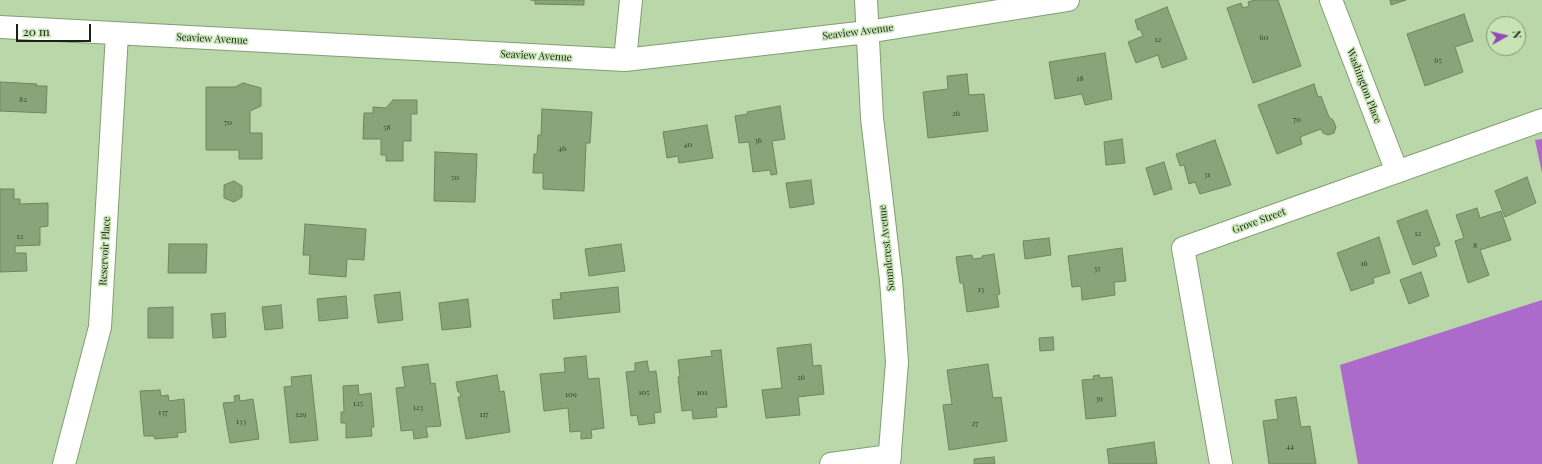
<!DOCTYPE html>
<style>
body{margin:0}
#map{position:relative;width:1542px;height:464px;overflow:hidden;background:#b9d7a9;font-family:"Playfair Display",serif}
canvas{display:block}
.north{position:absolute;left:1486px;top:16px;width:40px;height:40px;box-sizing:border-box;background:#c6e4b5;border:1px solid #819774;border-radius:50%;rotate:82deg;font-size:11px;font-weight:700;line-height:16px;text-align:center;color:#192312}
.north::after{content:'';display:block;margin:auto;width:14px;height:18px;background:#9648b8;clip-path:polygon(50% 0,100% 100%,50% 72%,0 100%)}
.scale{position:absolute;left:16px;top:24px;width:75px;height:18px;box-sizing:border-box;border:2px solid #192312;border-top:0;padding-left:5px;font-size:12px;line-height:14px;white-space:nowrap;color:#192312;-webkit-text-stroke:3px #c6e4b5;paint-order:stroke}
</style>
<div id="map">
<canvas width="1542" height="464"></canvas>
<div class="north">N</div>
<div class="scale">20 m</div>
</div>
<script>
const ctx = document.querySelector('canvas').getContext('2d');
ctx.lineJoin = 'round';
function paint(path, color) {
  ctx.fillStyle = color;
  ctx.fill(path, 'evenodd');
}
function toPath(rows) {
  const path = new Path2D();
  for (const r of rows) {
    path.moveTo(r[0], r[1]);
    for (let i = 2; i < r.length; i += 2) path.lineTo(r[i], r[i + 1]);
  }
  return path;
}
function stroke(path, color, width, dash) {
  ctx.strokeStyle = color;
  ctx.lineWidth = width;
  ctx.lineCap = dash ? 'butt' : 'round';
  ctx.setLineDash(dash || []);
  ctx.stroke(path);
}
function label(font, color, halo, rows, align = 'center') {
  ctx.font = font + ' "Playfair Display",serif';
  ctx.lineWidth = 3;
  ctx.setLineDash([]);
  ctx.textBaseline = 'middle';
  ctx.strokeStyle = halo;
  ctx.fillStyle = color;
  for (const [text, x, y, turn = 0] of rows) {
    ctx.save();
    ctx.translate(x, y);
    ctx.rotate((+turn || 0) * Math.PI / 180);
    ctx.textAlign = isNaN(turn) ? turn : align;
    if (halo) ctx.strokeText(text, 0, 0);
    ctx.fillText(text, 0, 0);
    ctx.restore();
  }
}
paint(toPath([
 [1542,139,1542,173,1535,140],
 [1542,300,1542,464,1358,464,1340,365]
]), '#ac6aca');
const building = toPath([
 [531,0,584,0,584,5,535,4,535,0,531,0],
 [1255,0,1278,0,1301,66,1253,83,1227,8,1241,3,1243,8,1249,6,1248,2,1255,0],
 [1390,0,1406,0,1391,5,1390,0],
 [1167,7,1187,59,1162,68,1158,55,1136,63,1128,42,1143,36,1140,29,1138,30,1135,20,1167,7],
 [1464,14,1473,41,1455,47,1463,72,1425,86,1407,34,1464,14],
 [1105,53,1112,99,1085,105,1082,94,1055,99,1049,62,1105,53],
 [967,74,969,95,984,94,988,131,928,138,923,92,948,89,947,76,967,74],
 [0,82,37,84,36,86,47,86,46,113,0,111,0,82],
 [243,83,261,88,261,106,250,111,250,133,262,133,262,159,239,159,239,150,206,150,206,87,235,87,243,83],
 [1314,84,1318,97,1321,96,1329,117,1333,120,1336,127,1334,133,1328,135,1323,133,1321,129,1300,137,1302,144,1277,154,1258,105,1314,84],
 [393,100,417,100,417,114,411,114,411,141,403,141,403,161,386,161,386,155,381,155,381,139,363,139,364,113,373,113,373,107,386,108,393,100],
 [780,106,785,139,772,141,777,174,771,175,770,170,753,172,749,142,739,143,735,116,748,114,747,112,780,106],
 [542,109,592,112,590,143,586,143,584,191,543,189,543,173,533,173,534,154,537,154,538,135,541,135,542,109],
 [707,125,713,158,679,163,678,156,667,158,663,132,707,125],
 [1122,139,1125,163,1106,165,1104,142,1122,139],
 [1215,140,1231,185,1200,194,1195,182,1189,184,1184,165,1180,166,1176,154,1215,140],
 [435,152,477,154,475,202,434,201,435,152],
 [1164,162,1172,189,1154,195,1146,168,1164,162],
 [1527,177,1536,203,1505,217,1495,191,1527,177],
 [811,180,814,204,790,208,786,183,811,180],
 [234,181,242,186,242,197,234,202,224,198,224,185,234,181],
 [0,189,14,189,14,199,20,199,20,204,48,203,48,226,40,227,40,245,15,246,15,253,26,253,27,271,0,272,0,189],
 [1477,208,1480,218,1501,211,1511,240,1480,250,1489,275,1468,283,1455,241,1464,238,1456,215,1477,208],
 [1427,210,1440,245,1434,247,1437,256,1413,265,1397,221,1427,210],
 [305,224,366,229,364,260,347,259,346,277,309,274,310,255,303,255,305,224],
 [1379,237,1390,273,1373,278,1374,283,1351,291,1337,253,1379,237],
 [1049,238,1051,255,1025,259,1023,241,1049,238],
 [169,244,207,244,206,273,168,273,169,244],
 [621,244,625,271,589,276,585,249,621,244],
 [1122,248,1126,281,1114,282,1115,295,1082,300,1081,286,1072,287,1068,256,1122,248],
 [994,254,1000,294,997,295,999,307,967,312,963,283,960,283,956,257,972,255,973,259,982,258,982,256,994,254],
 [1421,272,1429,296,1409,304,1400,280,1421,272],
 [618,287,620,312,554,319,552,300,561,299,560,293,618,287],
 [400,292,403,320,378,323,374,295,400,292],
 [346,296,348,318,319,321,317,299,346,296],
 [468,299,471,327,442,330,439,303,468,299],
 [281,305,283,328,265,330,262,307,281,305],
 [173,307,173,338,148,338,148,308,173,307],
 [225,313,226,337,213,338,211,314,225,313],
 [1053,337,1054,350,1040,351,1039,338,1053,337],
 [811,344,813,366,821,365,824,394,798,397,800,415,766,418,762,390,782,388,777,348,811,344],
 [721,350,727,407,716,408,717,417,693,419,692,410,682,411,678,377,680,377,678,360,712,356,711,351,721,350],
 [586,356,588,379,599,378,604,428,591,430,592,438,581,439,581,431,570,432,568,408,544,411,540,374,565,372,564,358,586,356],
 [647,361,649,372,656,371,661,412,654,413,655,423,639,425,637,415,631,416,626,372,635,371,635,363,647,361],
 [428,364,431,384,435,383,441,426,426,427,428,437,414,439,413,430,401,431,396,388,405,387,402,367,428,364],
 [988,364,993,398,1001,397,1007,441,949,450,943,405,952,404,947,370,988,364],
 [311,375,318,440,290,443,284,387,292,386,291,377,311,375],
 [497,375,500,392,504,391,510,432,466,439,458,397,461,397,460,392,458,392,456,382,497,375],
 [1099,375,1100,378,1112,377,1116,416,1086,419,1082,380,1094,379,1093,376,1099,375],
 [358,385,359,395,371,393,374,427,371,427,372,436,346,438,346,423,341,423,341,412,344,412,343,386,358,385],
 [160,390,161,396,168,395,169,401,184,399,186,432,177,433,178,437,155,439,154,436,144,436,140,391,160,390],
 [239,395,240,401,253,399,259,439,230,443,223,403,235,402,234,396,239,395],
 [1296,397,1301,427,1310,426,1316,464,1269,464,1263,421,1278,419,1275,400,1296,397],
 [1154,442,1157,464,1109,464,1107,449,1154,442],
 [994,457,995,464,974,464,974,459,994,457]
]);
paint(building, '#88a478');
stroke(building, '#6c875c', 1);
const minor = toPath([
 [866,0,872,118,891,280,897,362,889,464],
 [1331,0,1397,172],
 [0,27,625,60,867,32,1068,0],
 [625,60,631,0],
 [64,464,100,327,117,34],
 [831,464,890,456],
 [1221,464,1183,248,1542,120]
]);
stroke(minor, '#829e72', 24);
stroke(minor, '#fff', 22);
label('8px', '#35432c', null, [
 ["60",1264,37],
 ["12",1158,39],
 ["65",1438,60],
 ["18",1080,78],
 ["82",23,99],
 ["26",956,113],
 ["70",1297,119],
 ["70",228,122],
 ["58",387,127],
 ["36",758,140],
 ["40",688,144],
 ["46",562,148],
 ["31",1207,174],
 ["50",455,177],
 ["12",1418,233],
 ["12",20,236],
 ["8",1475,245],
 ["16",1364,263],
 ["35",1097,268],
 ["13",981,289],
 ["26",801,377],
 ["105",644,392],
 ["101",702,392],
 ["109",571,394],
 ["39",1099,398],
 ["125",358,403],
 ["123",418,407],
 ["137",163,412],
 ["129",301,414],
 ["117",484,414],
 ["133",241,421],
 ["27",975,423],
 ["44",1290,446]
]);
label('10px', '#192312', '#c6e4b5', [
 ["Seaview Avenue",858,32,-7],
 ["Seaview Avenue",212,39,3],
 ["Seaview Avenue",536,56,3],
 ["Washington Place",1364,86,69],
 ["Grove Street",1259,221,-20],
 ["Soundcrest Avenue",887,248,-96],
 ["Reservoir Place",105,251,-87]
]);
</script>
